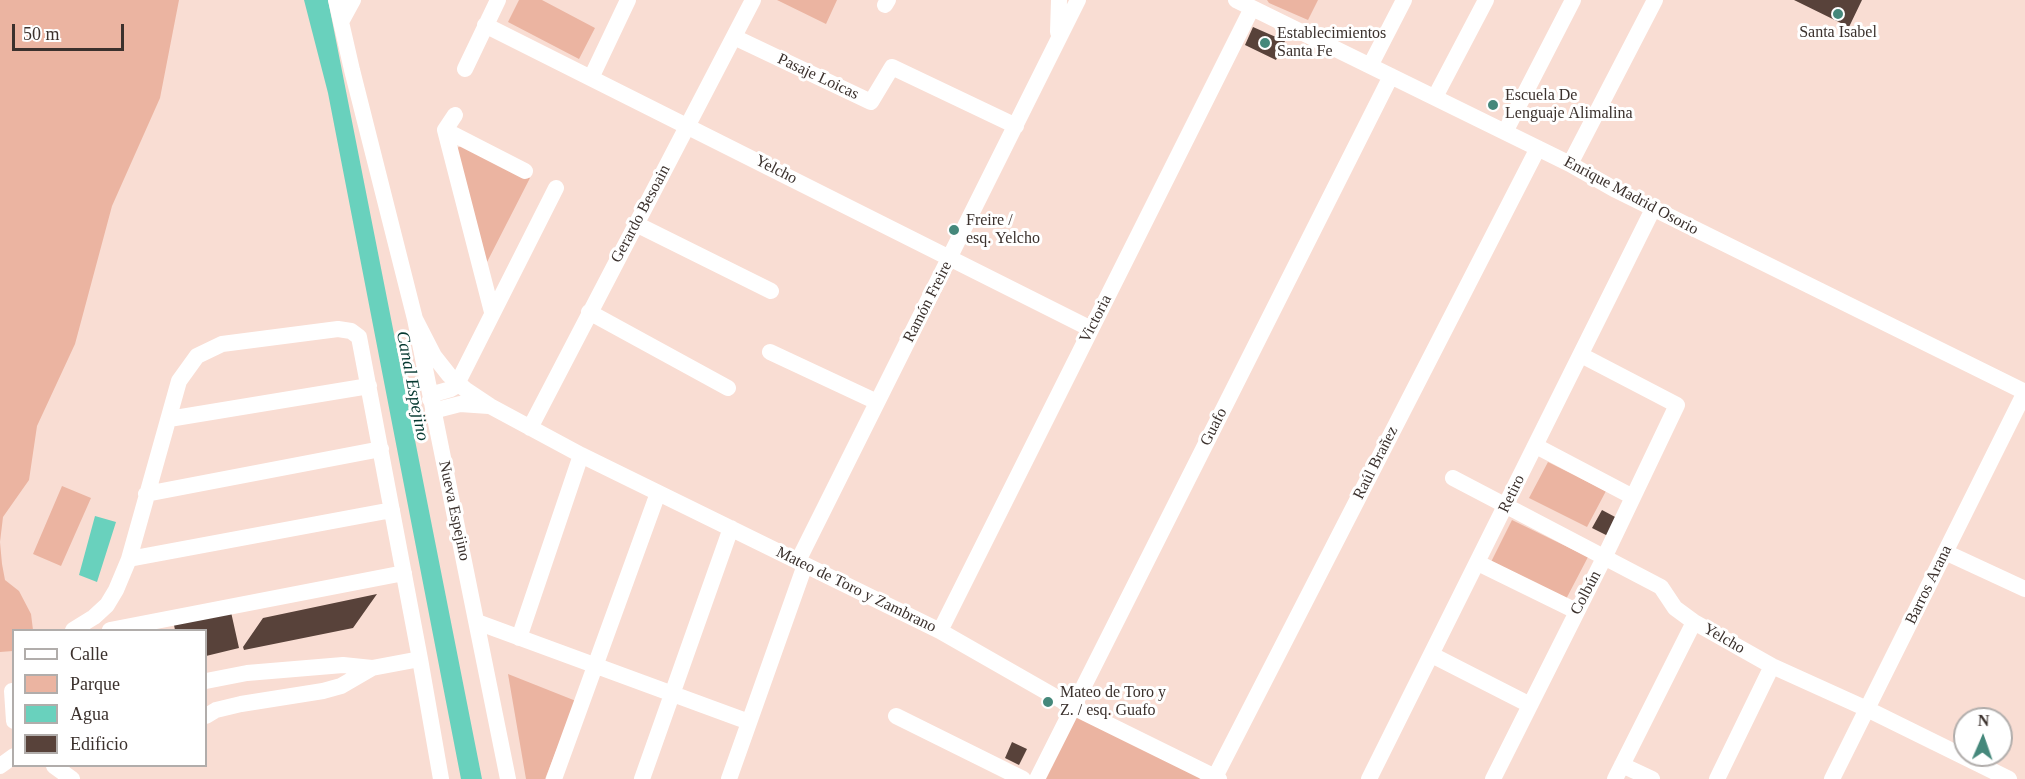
<!DOCTYPE html>
<meta charset="utf-8">
<style>
body{margin:0}
#map{position:relative;width:2025px;height:779px;overflow:hidden;background:#f9ddd3;font-family:"Times New Roman",serif}
canvas{display:block}
.legend{position:absolute;left:12px;top:629px;width:195px;height:138px;box-sizing:border-box;background:#fff;border:2px solid #b1adab;margin:0;padding:8px 10px;list-style:none;font-size:18px;color:#3b312d}
.legend li{display:flex;align-items:center;gap:12px;height:30px}
.legend b{width:30px;border:2px solid #b1adab}
.north{position:absolute;left:1953px;top:707px;width:60px;height:60px;box-sizing:border-box;background:#fff;border:2px solid #b1adab;border-radius:50%;rotate:2deg;font-size:16px;font-weight:700;line-height:24px;text-align:center;color:#3b312d}
.north::after{content:'';display:block;margin:auto;width:21px;height:27px;background:#45887b;clip-path:polygon(50% 0,100% 100%,50% 72%,0 100%)}
.scale{position:absolute;left:12px;top:24px;width:112px;height:27px;box-sizing:border-box;border:3px solid #3b312d;border-top:0;padding-left:8px;font-size:18px;line-height:21px;white-space:nowrap;color:#3b312d;-webkit-text-stroke:4px #fff;paint-order:stroke}
</style>
<div id="map">
<canvas width="2025" height="779"></canvas>
<ul class="legend">
<li><b style="height:8px;background:#fff"></b>Calle</li>
<li><b style="height:16px;background:#ebb4a1"></b>Parque</li>
<li><b style="height:16px;background:#69d1bd"></b>Agua</li>
<li><b style="height:16px;background:#58423a"></b>Edificio</li>
</ul>
<div class="north">N</div>
<div class="scale">50 m</div>
</div>
<script>
const ctx = document.querySelector('canvas').getContext('2d');
ctx.lineJoin = 'round';
function paint(path, color) {
  ctx.fillStyle = color;
  ctx.fill(path, 'evenodd');
}
function toPath(rows) {
  const path = new Path2D();
  for (const r of rows) {
    path.moveTo(r[0], r[1]);
    for (let i = 2; i < r.length; i += 2) path.lineTo(r[i], r[i + 1]);
  }
  return path;
}
function stroke(path, color, width, dash) {
  ctx.strokeStyle = color;
  ctx.lineWidth = width;
  ctx.lineCap = dash ? 'butt' : 'round';
  ctx.setLineDash(dash || []);
  ctx.stroke(path);
}
function label(font, color, halo, rows, align = 'center') {
  ctx.font = font + ' "Times New Roman",serif';
  ctx.lineWidth = 6;
  ctx.setLineDash([]);
  ctx.textBaseline = 'middle';
  ctx.strokeStyle = halo;
  ctx.fillStyle = color;
  for (const [text, x, y, turn = 0] of rows) {
    ctx.save();
    ctx.translate(x, y);
    ctx.rotate((+turn || 0) * Math.PI / 180);
    ctx.textAlign = isNaN(turn) ? turn : align;
    if (halo) ctx.strokeText(text, 0, 0);
    ctx.fillText(text, 0, 0);
    ctx.restore();
  }
}
paint(toPath([
 [0,0,179,0,160,98,112,206,75,344,37,426,29,480,3,517,0,542,2,564,5,580,19,591,31,614,33,630,14,630,13,651,0,652],
 [519,0,542,0,595,28,579,59,508,22],
 [777,0,837,0,826,24],
 [1267,0,1318,0,1308,20,1269,3],
 [463,145,530,178,486,264,455,149],
 [1548,462,1606,491,1587,527,1529,498],
 [62,486,91,498,61,566,33,554],
 [1512,520,1588,557,1564,603,1489,566],
 [508,674,576,701,545,779,526,779],
 [1074,718,1080,718,1198,776,1200,779,1042,779]
]), '#ebb4a1');
paint(toPath([
 [304,0,328,0,482,779,461,779,328,93],
 [95,516,116,522,97,582,79,575]
]), '#69d1bd');
paint(toPath([
 [1794,0,1862,0,1849,27],
 [1253,27,1285,41,1276,60,1245,45],
 [1602,510,1617,518,1608,536,1592,528],
 [377,594,353,628,244,650,243,647,263,618],
 [231,612,239,648,206,656,206,630,175,630,174,625],
 [1012,742,1027,749,1019,765,1005,758]
]), '#58423a');
stroke(toPath([
 [336,0,352,70,415,319,508,779],
 [1236,0,1570,164,1614,189,2025,392],
 [885,5,888,0],
 [341,22,353,0],
 [485,25,1091,329],
 [1058,32,1059,0],
 [734,37,871,102,892,67,1016,126],
 [1370,66,1404,0],
 [465,69,498,0],
 [591,78,628,0],
 [1435,97,1486,0],
 [455,115,445,130,492,312],
 [445,130,525,171],
 [1505,132,1573,0],
 [1570,164,1655,0],
 [636,224,771,291],
 [589,312,728,388],
 [415,319,434,356,449,375,466,390,490,406,581,455,940,631,1073,707,1219,779],
 [770,352,877,402],
 [430,399,437,393,451,389,456,386,556,188],
 [433,411,460,404,489,406],
 [169,419,369,386],
 [530,428,753,0],
 [1536,446,1633,497],
 [1453,478,1661,587,1675,608,1694,622,1772,666,1867,709,2009,779],
 [146,494,381,449],
 [1945,552,2025,589],
 [129,559,392,510],
 [798,561,1078,0],
 [1478,563,1576,611],
 [477,622,749,722],
 [73,630,94,617,107,605,116,590,129,559,179,381,197,356,222,344,338,329,351,331,359,337,420,659],
 [110,630,404,573],
 [940,631,1252,8],
 [519,638,581,455],
 [1432,655,1530,705],
 [206,681,247,673,343,665,372,668,420,659,441,779],
 [12,691,14,721],
 [206,716,216,710,241,704,323,691,341,686,372,668],
 [896,716,1023,779],
 [1622,765,1652,779],
 [0,766,14,756],
 [54,766,72,779],
 [554,779,658,493],
 [642,779,731,528],
 [729,779,805,565],
 [1037,779,1391,76],
 [1214,779,1538,148],
 [1369,779,1653,209],
 [1493,779,1604,558,1677,405,1581,355],
 [1615,779,1694,622],
 [1717,779,1772,666],
 [1832,779,2025,392]
]), '#fff', 16);
for (const [x, y, r, color] of [
 [1838,14,6,"#45887b"],
 [1265,43,6,"#45887b"],
 [1493,105,6,"#45887b"],
 [954,230,6,"#45887b"],
 [1048,702,6,"#45887b"]
]) {
  const dot = new Path2D();
  dot.arc(x, y, r, 0, 2 * Math.PI);
  ctx.fillStyle = color;
  ctx.fill(dot);
  stroke(dot, '#fff', 2);
}
label('16px', '#3b312d', '#fff', [
 ["Santa Isabel",1838,33,"center"],
 ["Establecimientos",1277,34],
 ["Santa Fe",1277,52],
 ["Escuela De",1505,96],
 ["Lenguaje Alimalina",1505,114],
 ["Freire /",966,221],
 ["esq. Yelcho",966,239],
 ["Mateo de Toro y",1060,693],
 ["Z. / esq. Guafo",1060,711]
], 'left');
label('16px', '#3b312d', '#fff', [
 ["Pasaje Loicas",818,77,25],
 ["Yelcho",776,170,27],
 ["Enrique Madrid Osorio",1631,196,28],
 ["Gerardo Besoain",641,214,-62],
 ["Ramón Freire",928,302,-63],
 ["Victoria",1096,319,-63],
 ["Guafo",1214,427,-63],
 ["Raúl Brañez",1376,463,-63],
 ["Retiro",1512,494,-64],
 ["Nueva Espejino",454,511,78],
 ["Barros Arana",1929,585,-64],
 ["Mateo de Toro y Zambrano",856,590,26],
 ["Colbún",1586,593,-62],
 ["Yelcho",1724,639,30]
]);
label('italic 18px', '#053830', '#fff', [
 ["Canal Espejino",412,386,79]
]);
</script>
